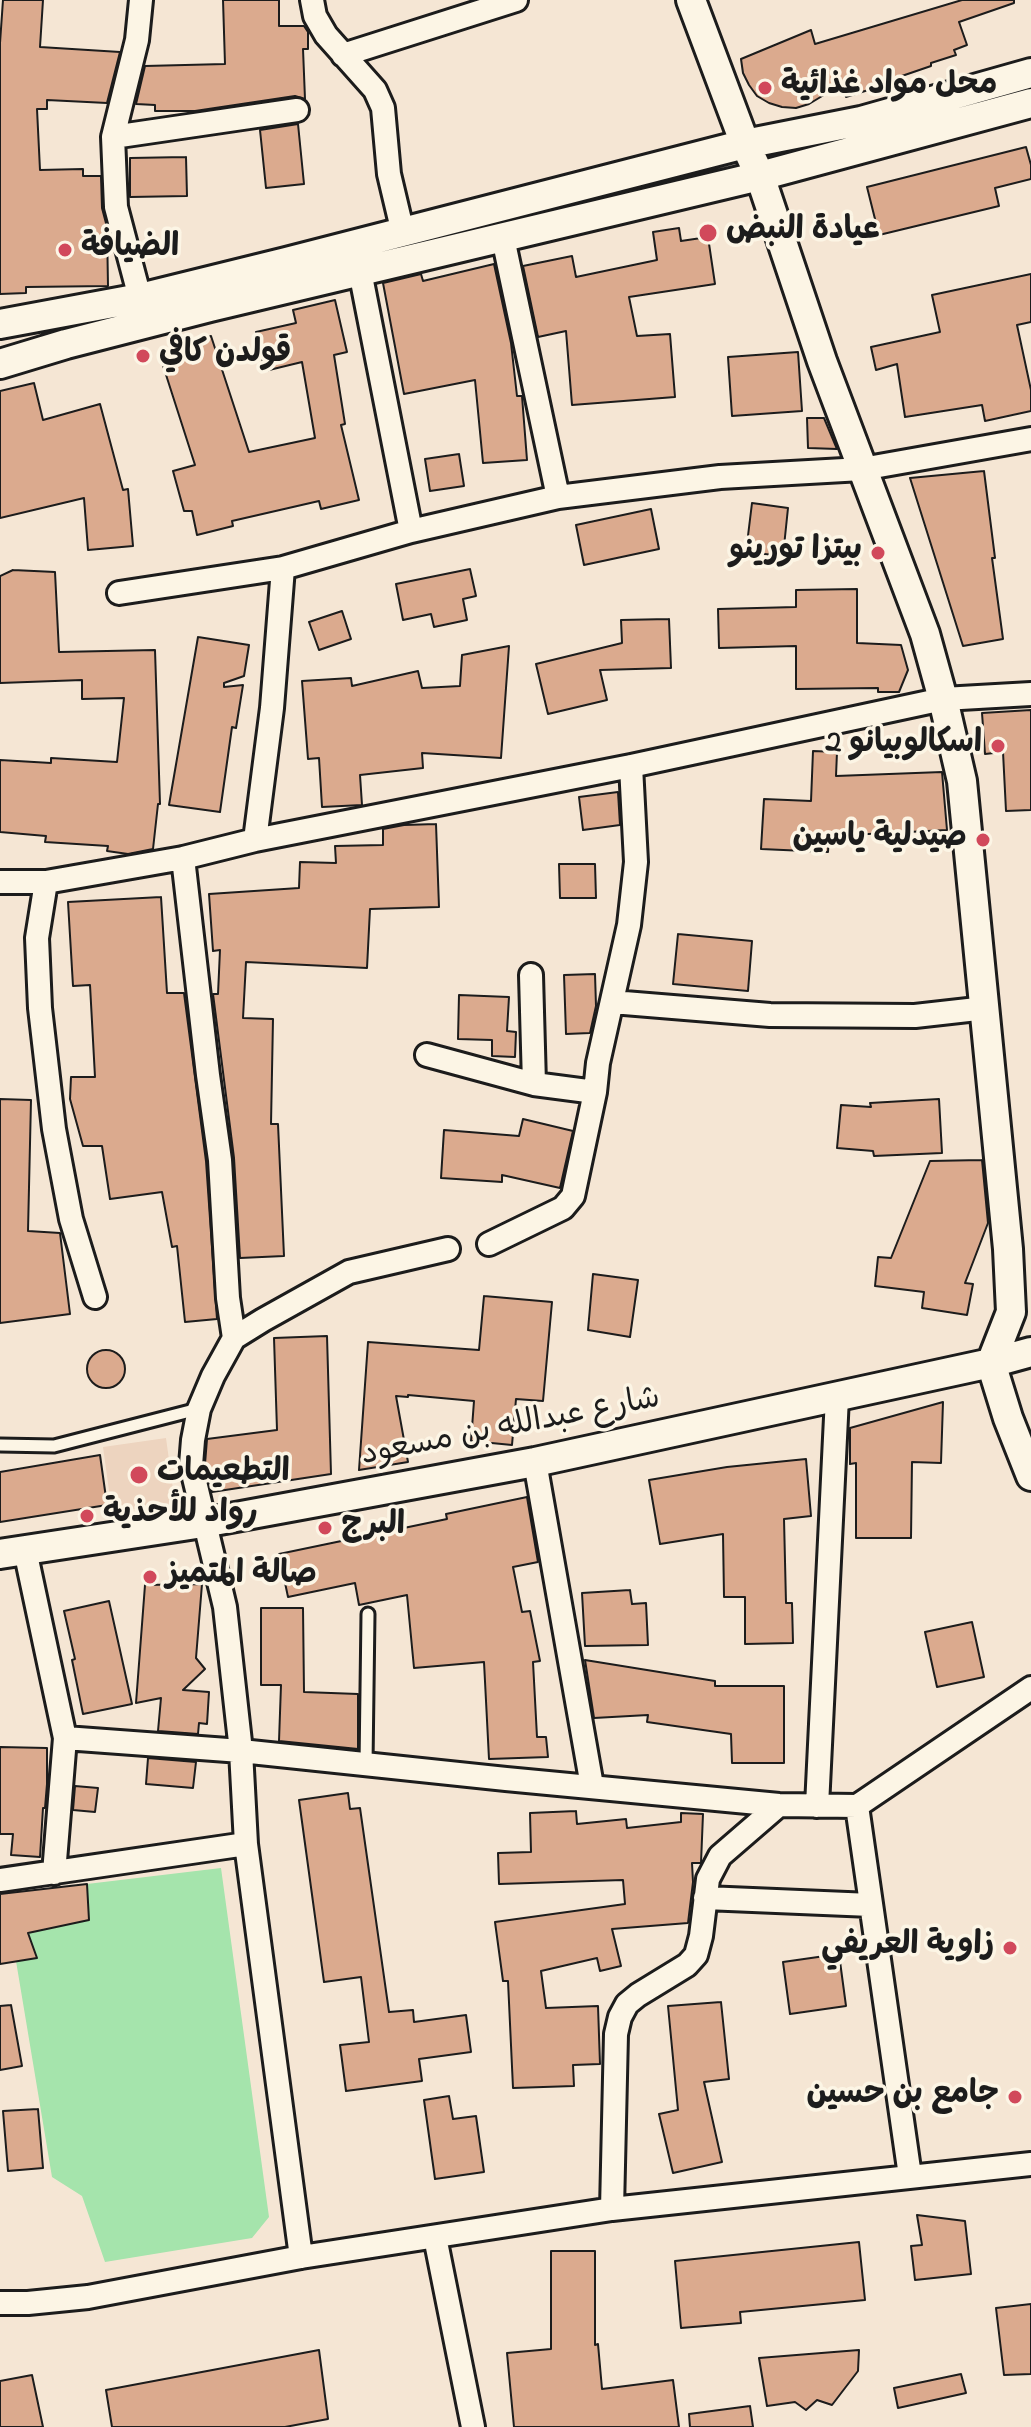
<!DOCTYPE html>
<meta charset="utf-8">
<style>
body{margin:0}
canvas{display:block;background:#f5e6d4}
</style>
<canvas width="1031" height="2427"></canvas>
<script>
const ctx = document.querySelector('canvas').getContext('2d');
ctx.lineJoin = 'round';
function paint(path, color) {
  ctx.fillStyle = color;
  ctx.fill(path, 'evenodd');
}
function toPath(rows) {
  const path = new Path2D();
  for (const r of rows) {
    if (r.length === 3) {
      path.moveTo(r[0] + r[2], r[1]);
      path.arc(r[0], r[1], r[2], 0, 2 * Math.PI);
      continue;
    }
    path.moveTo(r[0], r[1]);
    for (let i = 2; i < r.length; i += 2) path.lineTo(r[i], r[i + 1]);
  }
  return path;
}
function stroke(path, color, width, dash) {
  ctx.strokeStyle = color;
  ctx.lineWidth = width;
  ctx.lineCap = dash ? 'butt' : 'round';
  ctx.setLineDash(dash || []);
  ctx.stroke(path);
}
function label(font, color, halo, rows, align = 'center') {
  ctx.font = font + ' "Indie Flower","Playpen Sans Arabic",sans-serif';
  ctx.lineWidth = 7;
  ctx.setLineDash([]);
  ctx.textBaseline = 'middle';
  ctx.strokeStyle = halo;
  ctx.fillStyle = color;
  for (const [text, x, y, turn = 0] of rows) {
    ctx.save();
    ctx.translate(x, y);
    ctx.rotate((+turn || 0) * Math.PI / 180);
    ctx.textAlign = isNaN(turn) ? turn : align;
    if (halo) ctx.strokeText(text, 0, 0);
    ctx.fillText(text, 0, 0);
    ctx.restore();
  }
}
paint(toPath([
 [166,1438,175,1504,112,1512,103,1447]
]), '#edd4bf');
paint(toPath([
 [221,1868,269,2217,252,2238,105,2262,82,2196,52,2177,16,1961,37,1957,28,1933,89,1920,87,1884]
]), '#a5e4ac');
const building = toPath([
 [3,0,43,0,40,47,120,52,107,103,47,100,47,109,37,109,40,170,83,169,83,176,101,176,102,208,107,227,108,286,26,287,26,293,0,294,0,43,3,0],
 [223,0,279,0,279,26,304,26,308,32,308,49,303,49,305,99,295,96,195,111,155,111,155,105,136,104,145,66,225,64,223,0],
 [962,0,1014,0,1014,3,959,22,967,45,954,50,956,55,931,63,931,66,896,78,897,81,846,97,842,84,809,104,796,108,782,107,769,103,757,96,749,85,743,73,741,59,811,30,815,44,962,0],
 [298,124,304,184,266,188,260,130,298,124],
 [1026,147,1031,165,1031,179,995,188,999,206,879,235,867,187,1026,147],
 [186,157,187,196,130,197,130,158,186,157],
 [679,228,681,241,708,237,715,284,629,297,637,336,670,334,675,397,572,405,566,331,538,337,523,266,572,256,576,277,657,260,653,232,679,228],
 [494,264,511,343,517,396,522,396,527,460,483,463,475,380,404,394,383,283,421,274,423,281,494,264],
 [1031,274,1031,322,1017,325,1031,390,1031,411,985,421,982,405,905,417,897,364,876,370,871,347,940,332,932,295,1031,274],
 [335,300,347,352,334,355,345,424,341,425,359,500,321,509,319,501,232,521,233,526,197,535,192,511,184,511,173,471,195,465,159,353,211,336,249,452,315,438,302,362,265,371,256,332,296,323,293,310,335,300],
 [798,352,802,411,732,416,728,357,798,352],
 [34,383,43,420,100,404,123,490,128,489,133,546,88,550,84,498,0,518,0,391,34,383],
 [807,418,824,418,837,449,808,448,807,418],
 [459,454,464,486,430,491,425,459,459,454],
 [984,471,995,558,992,558,1003,639,963,646,910,478,984,471],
 [752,503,788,508,783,556,746,552,752,503],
 [651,509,659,549,584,565,576,525,651,509],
 [470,569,476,596,463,599,467,620,434,627,431,614,403,620,396,584,470,569],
 [13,570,55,572,59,652,155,650,160,804,158,804,153,849,128,854,107,851,108,846,45,842,46,836,0,832,0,760,51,763,51,758,117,762,124,698,82,699,82,680,0,683,0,576,13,570],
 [857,589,857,643,901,645,908,670,899,692,878,692,878,688,796,689,796,646,719,648,718,609,796,607,796,590,857,589],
 [342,611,351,639,319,650,309,622,342,611],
 [669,619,671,668,600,670,607,700,548,714,536,664,622,643,621,620,669,619],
 [198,637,249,645,244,676,224,683,224,687,243,685,236,728,232,727,220,812,169,805,198,637],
 [509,646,501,758,422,753,423,768,360,775,362,805,322,807,319,758,308,759,302,681,351,678,352,686,418,671,422,688,460,686,462,655,509,646],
 [1031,710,1031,810,1006,811,1003,752,985,754,982,713,1031,710],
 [813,751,837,752,836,776,942,772,947,830,829,836,828,852,761,849,764,799,811,801,813,751],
 [618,792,620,825,583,830,579,797,618,792],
 [436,824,439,907,370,909,367,968,246,962,243,1018,273,1019,271,1124,278,1124,284,1256,240,1258,234,1158,213,994,218,994,220,950,213,951,209,894,299,888,300,862,336,863,335,846,383,845,383,829,404,825,436,824],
 [559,864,595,864,596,898,560,898,559,864],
 [161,897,167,993,184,993,206,1161,217,1319,185,1322,177,1246,172,1247,162,1192,110,1199,102,1146,83,1146,70,1099,71,1077,95,1077,90,985,73,986,68,902,161,897],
 [678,934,752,941,748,991,673,984,678,934],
 [595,974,596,1006,590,1033,566,1034,564,975,595,974],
 [459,995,509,997,507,1031,516,1032,515,1057,492,1056,492,1040,458,1039,459,995],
 [0,1099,31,1100,28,1231,60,1233,70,1314,0,1323,0,1099],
 [939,1099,942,1153,874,1156,873,1151,837,1148,841,1105,871,1107,870,1103,939,1099],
 [523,1119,573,1131,560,1188,502,1175,502,1182,441,1178,444,1130,519,1136,523,1119],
 [982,1160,988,1223,965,1283,973,1284,967,1315,922,1308,924,1292,875,1286,878,1257,891,1258,930,1161,982,1160],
 [593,1274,638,1280,630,1337,588,1330,593,1274],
 [484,1296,552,1302,543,1401,516,1399,512,1445,471,1441,474,1401,408,1395,408,1397,396,1396,408,1462,359,1470,368,1342,479,1350,484,1296],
 [327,1336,331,1474,212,1492,205,1464,207,1439,277,1430,274,1338,327,1336],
 [106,1369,19],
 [943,1402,941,1463,912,1462,911,1538,856,1538,856,1463,850,1464,850,1428,943,1402],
 [100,1455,107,1505,0,1522,0,1472,100,1455],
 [806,1459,811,1516,784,1519,786,1603,792,1603,793,1643,745,1644,745,1597,724,1597,723,1534,660,1544,649,1480,727,1467,806,1459],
 [527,1497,538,1562,513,1567,522,1612,530,1611,540,1661,533,1662,537,1737,546,1737,548,1757,489,1759,484,1662,414,1668,407,1595,359,1605,355,1583,288,1597,279,1554,447,1519,446,1514,527,1497],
 [202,1584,196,1658,205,1669,183,1690,209,1692,207,1724,199,1723,198,1734,158,1731,161,1698,136,1703,145,1585,202,1584],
 [630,1590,632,1604,646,1603,648,1645,585,1646,582,1593,630,1590],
 [109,1601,132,1704,83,1714,72,1660,75,1659,64,1611,109,1601],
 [261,1608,303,1608,304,1692,358,1694,358,1749,279,1741,281,1685,261,1685,261,1608],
 [972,1622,984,1677,937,1687,925,1632,972,1622],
 [585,1660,715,1681,715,1686,784,1686,784,1763,732,1763,731,1734,647,1722,648,1715,594,1718,585,1660],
 [0,1747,47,1748,47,1784,45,1808,43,1808,40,1857,11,1855,13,1834,0,1834,0,1747],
 [148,1758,196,1762,193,1788,146,1784,148,1758],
 [75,1786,98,1788,95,1812,73,1810,75,1786],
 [348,1793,350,1809,360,1808,389,2012,413,2010,414,2022,466,2015,471,2052,419,2059,422,2081,346,2091,340,2045,369,2042,361,1977,324,1982,299,1800,348,1793],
 [576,1811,577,1824,626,1819,627,1828,681,1822,681,1813,703,1814,701,1863,692,1863,693,1882,688,1923,612,1929,621,1966,600,1971,597,1958,541,1971,546,2008,598,2006,600,2064,573,2065,574,2086,513,2088,508,1981,503,1981,495,1922,625,1904,623,1880,499,1884,498,1853,531,1852,530,1813,576,1811],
 [87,1884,89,1920,28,1933,37,1958,0,1964,0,1894,87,1884],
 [839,1954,846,2006,790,2014,783,1962,839,1954],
 [721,2002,729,2079,704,2082,722,2162,673,2173,659,2114,678,2110,668,2006,721,2002],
 [11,2005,22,2066,0,2070,0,2006,11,2005],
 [449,2096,453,2119,476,2116,484,2172,435,2179,424,2100,449,2096],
 [38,2109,43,2168,8,2171,3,2111,38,2109],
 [917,2215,965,2221,971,2274,915,2280,911,2246,922,2245,917,2215],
 [859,2242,865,2300,740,2312,741,2323,681,2328,675,2261,859,2242],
 [551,2251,595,2251,595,2345,598,2344,602,2389,673,2380,679,2427,514,2427,507,2353,551,2349,551,2251],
 [1031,2304,1031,2374,1004,2375,996,2308,1031,2304],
 [319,2350,328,2419,285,2427,112,2427,106,2390,319,2350],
 [859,2350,858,2371,832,2405,817,2400,806,2410,795,2402,767,2406,759,2358,859,2350],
 [961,2374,966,2393,898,2408,894,2388,961,2374],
 [32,2375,43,2427,0,2427,0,2381,32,2375],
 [750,2406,753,2427,690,2427,689,2414,750,2406]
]);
paint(building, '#dbaa8e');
stroke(building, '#1c1c1c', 2);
const service = toPath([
 [0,1445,54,1446,198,1409],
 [366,1764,368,1614]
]);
const minor = toPath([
 [312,0,315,16,326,35,375,90,383,108,389,174,403,233],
 [343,55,516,0],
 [113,137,297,110],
 [503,238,558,497],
 [360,271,411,531],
 [140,298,116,207,113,137,137,40,141,0],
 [119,593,283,568,411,531,558,497,720,477,862,469,1031,439],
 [255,840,272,708,283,568],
 [183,858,208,1075,220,1160,228,1298,234,1338],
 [0,882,46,882,183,858,255,840,631,766,943,699,1031,694],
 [46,882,37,938,40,1008,54,1129,71,1219,95,1297],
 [531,975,534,1084],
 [612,1002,770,1015,915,1016,986,1008],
 [427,1055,534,1084,595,1092],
 [489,1244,563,1208,573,1196,595,1092,598,1063,629,925,636,862,631,766],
 [535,1462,592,1786],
 [25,1550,65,1738],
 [817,1806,837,1397],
 [857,1806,910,2176],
 [54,1873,65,1738,241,1751,506,1779,779,1805,857,1806,1031,1688],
 [0,1880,246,1844],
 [705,1898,871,1905],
 [612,2209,616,2034,620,2017,627,2004,638,1995,687,1965,696,1955,701,1936,708,1879,720,1856,779,1805],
 [435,2237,473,2427],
 [301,2257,246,1844,241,1751,225,1607,191,1465,193,1440,199,1409,213,1376,234,1338,263,1320,349,1272,448,1249],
 [0,2303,28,2303,88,2297,301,2257,612,2209,1031,2164]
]);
const tertiary = toPath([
 [691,0,745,144,760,176,822,361,925,634,943,699,962,781,1008,1249,1011,1312,991,1363,1008,1418,1031,1476],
 [0,324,140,298,286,262,745,144,861,121,1031,73],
 [0,364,66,344,210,307,760,176,1031,103],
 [0,1554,203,1523,535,1462,991,1363,1031,1352]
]);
stroke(service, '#1c1c1c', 17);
stroke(minor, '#1c1c1c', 28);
stroke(tertiary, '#1c1c1c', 34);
stroke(service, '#fcf5e5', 11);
stroke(minor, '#fcf5e5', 22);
stroke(tertiary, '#fcf5e5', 28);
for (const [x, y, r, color] of [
 [765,88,8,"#d1495b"],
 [708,233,10,"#d1495b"],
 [65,250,8,"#d1495b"],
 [143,356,8,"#d1495b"],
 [878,553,8,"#d1495b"],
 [998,746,8,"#d1495b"],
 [983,840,8,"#d1495b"],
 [139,1475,10,"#d1495b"],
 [87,1516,8,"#d1495b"],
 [325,1528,8,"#d1495b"],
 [150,1577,8,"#d1495b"],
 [1010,1948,8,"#d1495b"],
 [1015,2097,8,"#d1495b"]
]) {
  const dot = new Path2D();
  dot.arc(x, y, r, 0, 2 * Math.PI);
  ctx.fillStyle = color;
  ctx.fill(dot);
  stroke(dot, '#fcf5e5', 3);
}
label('bold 32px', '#1c1c1c', '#fcf5e5', [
 ["محل مواد غذائية",781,88],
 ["عيادة النبض",726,233],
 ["الضيافة",81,250],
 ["قولدن كافي",159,356],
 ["بيتزا تورينو",862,553,"right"],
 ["اسكالوبيانو 2",982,746,"right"],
 ["صيدلية ياسين",967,840,"right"],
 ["التطعيمات",157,1475],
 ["رواد للأحذية",103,1516],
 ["البرج",341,1528],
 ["صالة المتميز",166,1577],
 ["زاوية العريفي",994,1948,"right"],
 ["جامع بن حسين",999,2097,"right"]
], 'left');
label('32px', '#1c1c1c', '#fcf5e5', [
 ["شارع عبدالله بن مسعود",511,1429,-11]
]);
</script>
